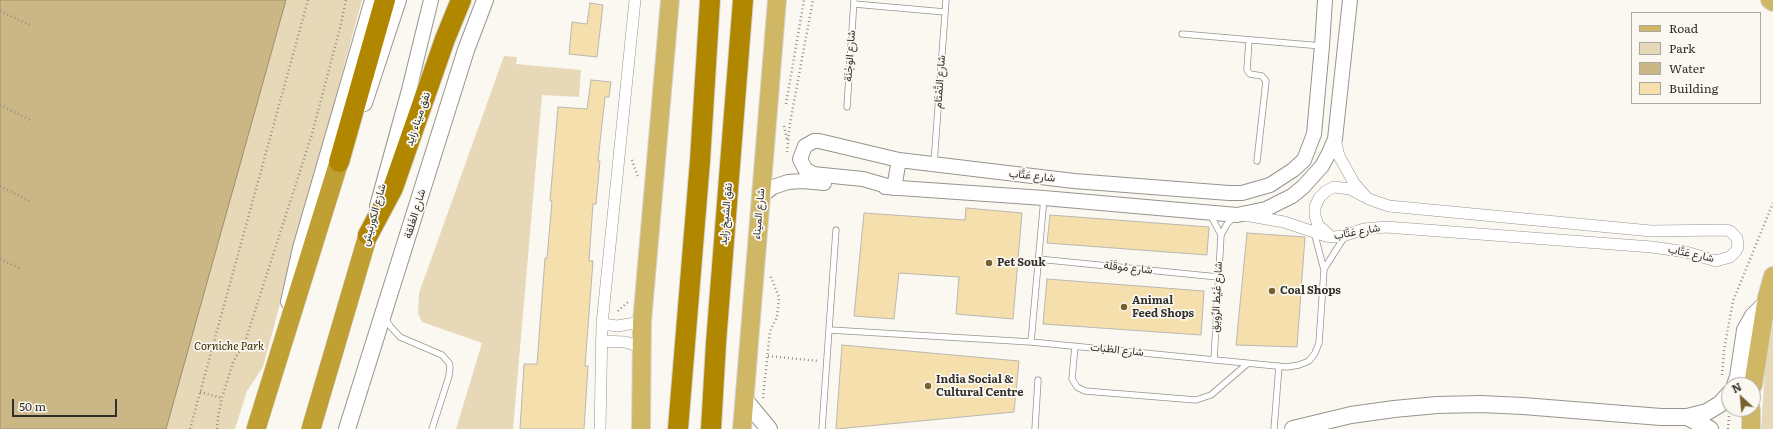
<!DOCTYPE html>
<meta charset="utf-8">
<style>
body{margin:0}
#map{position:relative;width:1773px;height:429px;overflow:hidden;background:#fbf8f2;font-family:Literata,serif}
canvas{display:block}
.legend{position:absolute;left:1631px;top:12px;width:130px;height:92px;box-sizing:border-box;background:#fbf8f2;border:1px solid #aaa8a3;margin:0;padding:5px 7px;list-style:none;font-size:12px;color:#31302d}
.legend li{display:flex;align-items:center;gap:8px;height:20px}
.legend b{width:20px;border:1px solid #aaa8a3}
.north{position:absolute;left:1721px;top:377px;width:40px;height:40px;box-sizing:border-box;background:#fbf8f2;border:1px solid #aaa8a3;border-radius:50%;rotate:334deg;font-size:11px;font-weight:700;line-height:16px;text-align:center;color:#31302d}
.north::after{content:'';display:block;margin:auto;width:14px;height:18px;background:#766131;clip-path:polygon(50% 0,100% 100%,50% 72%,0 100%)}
.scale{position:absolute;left:12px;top:399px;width:105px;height:18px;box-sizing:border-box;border:2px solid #31302d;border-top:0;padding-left:5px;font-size:12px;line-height:14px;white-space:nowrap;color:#31302d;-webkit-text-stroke:3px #fbf8f2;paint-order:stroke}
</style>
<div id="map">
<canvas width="1773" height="429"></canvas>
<ul class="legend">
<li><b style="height:5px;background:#d0b766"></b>Road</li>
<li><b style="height:11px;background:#e7d8b7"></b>Park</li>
<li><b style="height:11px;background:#cbb685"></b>Water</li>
<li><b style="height:11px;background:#f5dfad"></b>Building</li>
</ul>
<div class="north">N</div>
<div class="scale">50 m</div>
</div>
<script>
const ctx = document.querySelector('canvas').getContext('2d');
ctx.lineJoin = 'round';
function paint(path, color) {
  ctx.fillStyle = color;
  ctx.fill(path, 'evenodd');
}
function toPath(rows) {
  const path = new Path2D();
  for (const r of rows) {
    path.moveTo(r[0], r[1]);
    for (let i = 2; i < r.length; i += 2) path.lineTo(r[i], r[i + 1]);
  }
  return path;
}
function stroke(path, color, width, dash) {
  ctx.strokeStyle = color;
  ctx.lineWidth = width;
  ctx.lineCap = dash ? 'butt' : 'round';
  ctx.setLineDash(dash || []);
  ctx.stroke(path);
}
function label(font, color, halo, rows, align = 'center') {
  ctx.font = font + ' Literata,Vazirmatn,serif';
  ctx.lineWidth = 3.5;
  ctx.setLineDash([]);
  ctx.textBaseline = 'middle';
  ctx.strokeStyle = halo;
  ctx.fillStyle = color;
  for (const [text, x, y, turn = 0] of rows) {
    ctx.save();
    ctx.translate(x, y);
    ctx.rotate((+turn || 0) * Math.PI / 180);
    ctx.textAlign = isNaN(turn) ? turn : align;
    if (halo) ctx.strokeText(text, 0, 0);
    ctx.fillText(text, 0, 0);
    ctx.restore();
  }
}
paint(toPath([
 [286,0,362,0,263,367,247,391,235,429,166,429],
 [504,56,517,57,516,64,581,70,579,97,542,95,513,429,456,429,482,343,422,322,418,313,419,293],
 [1773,322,1773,429,1761,429,1765,368]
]), '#e7d8b7');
const water = toPath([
 [0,0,286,0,166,429,0,429,0,0]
]);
paint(water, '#cbb685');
stroke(water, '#9d8e6b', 1);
const building = toPath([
 [590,3,603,5,597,57,569,54,572,22,587,24,590,3],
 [591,80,611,82,609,97,605,97,598,161,600,161,596,204,593,204,589,261,593,261,585,366,588,366,584,429,520,429,524,364,537,364,545,258,547,258,552,201,550,201,558,107,587,109,591,80],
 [966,208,1022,213,1013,319,956,314,959,277,899,273,894,319,854,316,864,213,965,220,966,208],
 [1050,215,1209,227,1207,255,1047,243,1050,215],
 [1247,233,1305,237,1297,347,1236,345,1247,233],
 [1047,279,1204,291,1201,335,1043,324,1047,279],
 [842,345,1019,361,1014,412,836,429,842,345]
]);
paint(building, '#f5dfad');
stroke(building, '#bab7b1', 1);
const service = toPath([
 [854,4,945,12],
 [1182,34,1322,46],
 [1249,40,1247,70,1250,74,1262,76,1266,81,1257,161],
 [847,107,854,0],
 [934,163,946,0],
 [1210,214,1221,235],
 [1038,259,1218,277],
 [1324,269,1345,236],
 [385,318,390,326,400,337,442,355,449,363,450,367,449,376,432,429],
 [830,330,1031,342,1287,367,1299,365,1309,361,1315,353,1319,343,1324,270,1314,232],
 [1031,342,1044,198],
 [1075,346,1072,379,1077,387,1085,391,1196,400,1211,395,1247,364],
 [1214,360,1221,235,1227,224,1234,217],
 [822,429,836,230],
 [1035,429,1038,380],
 [1274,429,1279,366]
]);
const minor = toPath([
 [1244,215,1284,222,1326,236,1334,237,1343,236,1364,229,1386,227,1652,247,1686,252,1716,261,1730,257,1736,251,1738,247,1737,238,1730,231,1726,230,1651,231,1389,206,1374,201,1367,198,1354,183,1339,156,1335,139],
 [1329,235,1318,225,1315,216,1315,207,1319,198,1326,191,1334,187,1350,189,1363,196],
 [602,324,617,326,642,322],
 [601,341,625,342,641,347],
 [600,429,602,324,635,0]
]);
const tertiary = toPath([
 [899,160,894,188,863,179,813,174,805,169,800,159,805,146,814,141,819,141,899,160,1074,181,1229,193,1242,193,1270,185,1293,170,1304,160,1314,134,1322,46,1325,0],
 [885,187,1044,198,1237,215,1266,209,1292,196,1303,187,1322,166,1329,153,1335,139,1350,0],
 [761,196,773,187,788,182,803,181,824,183],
 [377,206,409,90,431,0],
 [288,302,300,248,372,0]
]);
const secondary = toPath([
 [364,103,398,0],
 [1735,385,1738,377,1745,330,1753,316,1766,303],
 [745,400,769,429],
 [1687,417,1710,429],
 [347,429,466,50,485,0],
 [1293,429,1351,415,1394,409,1437,405,1480,404,1523,406,1661,417,1687,417,1707,412,1720,404,1729,394]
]);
const primary = toPath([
 [1770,0,1773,2],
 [1753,385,1767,297,1773,276],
 [641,429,642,322,670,0],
 [742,429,777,0],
 [1751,429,1751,409]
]);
const trunk = toPath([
 [256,429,339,162],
 [311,429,368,235]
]);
const motorway = toPath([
 [339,162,385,0],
 [368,235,393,188,445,39,461,0],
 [678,429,700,161,710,0],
 [711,429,716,343,743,0]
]);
stroke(service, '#97948e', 7);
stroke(minor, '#97948e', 12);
stroke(tertiary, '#97948e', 16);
stroke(secondary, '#97948e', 18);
stroke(primary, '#d6d6d5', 20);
stroke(trunk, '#d6d6d5', 20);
stroke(motorway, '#d6d6d5', 22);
stroke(toPath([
 [0,11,30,25],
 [786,104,804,0],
 [0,105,32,121],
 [784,126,787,139],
 [787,152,790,123,813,0],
 [632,160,638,177],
 [0,186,31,202],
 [0,259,21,269],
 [618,311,628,302],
 [768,356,819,361],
 [1722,375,1724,350,1733,301,1773,203],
 [200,392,222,398],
 [763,398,770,331,777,317,779,297,770,275],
 [190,429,308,0],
 [217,429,218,417,222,398,233,362,245,342,312,134,340,28,346,0],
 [1728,429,1729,416]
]), '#92908b', 2.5, [1, 3]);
stroke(service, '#fff', 5.5);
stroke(minor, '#fff', 11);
stroke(tertiary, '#fff', 14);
stroke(secondary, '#fff', 16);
stroke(primary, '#d0b766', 18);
stroke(trunk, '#c09f33', 19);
stroke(motorway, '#b18700', 20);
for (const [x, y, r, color] of [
 [989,263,4,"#766131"],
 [1272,291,4,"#766131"],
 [1124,307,4,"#766131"],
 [928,386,4,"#766131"]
]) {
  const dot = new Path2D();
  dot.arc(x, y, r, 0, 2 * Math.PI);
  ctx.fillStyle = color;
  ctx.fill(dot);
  stroke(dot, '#fbf8f2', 1.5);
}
label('11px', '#31302d', '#fbf8f2', [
 ["شارع الوَجْنَة",850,56,-86],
 ["شارع التَّمْتَام",940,82,-86],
 ["نفق ميناء زايد",418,119,-71],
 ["شارع عَتَّاب",1032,176,6],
 ["شارع الغَلقة",415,214,-73],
 ["نفق الشيخ زايد",726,214,-85],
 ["شارع الميناء",759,214,-85],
 ["شارع الكورنيش",374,215,-74],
 ["شارع عَتَّاب",1357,232,-10],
 ["شارع عَتَّاب",1691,254,12],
 ["شارع مُوقَلَة",1128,268,6],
 ["شارع غَيْط الرِّويق",1217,297,-87],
 ["شارع الظبات",1117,350,6]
]);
label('bold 11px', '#31302d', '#fbf8f2', [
 ["Pet Souk",997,263],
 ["Coal Shops",1280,291],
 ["Animal",1132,301],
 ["Feed Shops",1132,314],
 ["India Social &",936,380],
 ["Cultural Centre",936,393]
], 'left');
label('italic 11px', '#372800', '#fbf8f2', [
 ["Corniche Park",229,347]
]);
</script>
